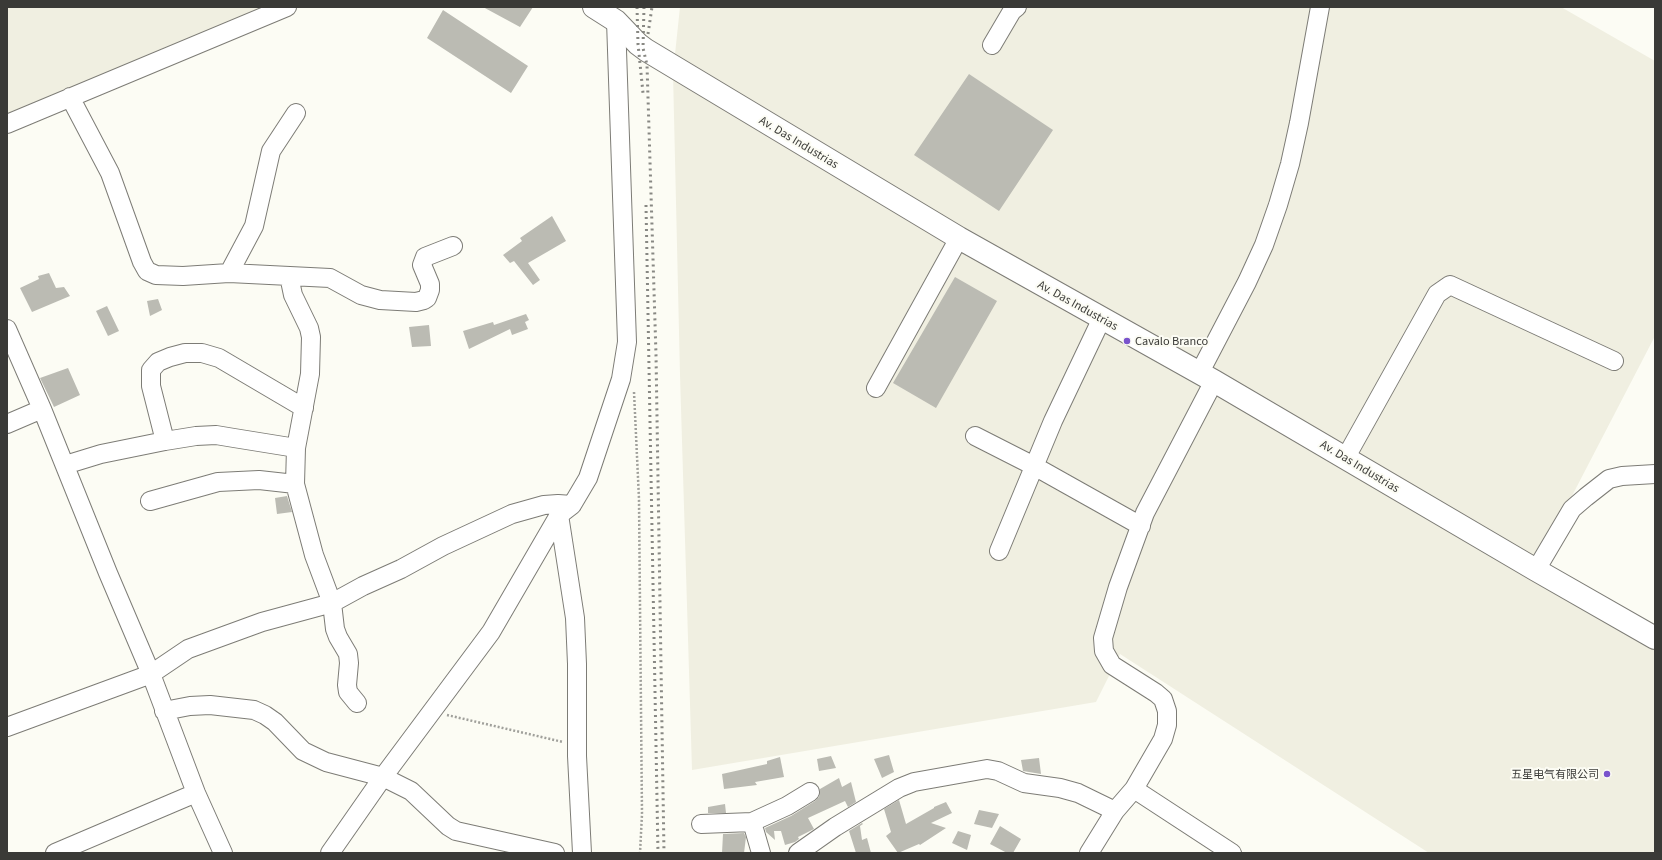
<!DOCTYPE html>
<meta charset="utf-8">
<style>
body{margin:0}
#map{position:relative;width:1662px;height:860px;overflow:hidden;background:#fcfcf4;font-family:Georgia,serif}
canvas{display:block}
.frame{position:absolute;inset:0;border:8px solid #3a3a37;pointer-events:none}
</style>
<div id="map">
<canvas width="1662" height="860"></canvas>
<div class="frame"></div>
</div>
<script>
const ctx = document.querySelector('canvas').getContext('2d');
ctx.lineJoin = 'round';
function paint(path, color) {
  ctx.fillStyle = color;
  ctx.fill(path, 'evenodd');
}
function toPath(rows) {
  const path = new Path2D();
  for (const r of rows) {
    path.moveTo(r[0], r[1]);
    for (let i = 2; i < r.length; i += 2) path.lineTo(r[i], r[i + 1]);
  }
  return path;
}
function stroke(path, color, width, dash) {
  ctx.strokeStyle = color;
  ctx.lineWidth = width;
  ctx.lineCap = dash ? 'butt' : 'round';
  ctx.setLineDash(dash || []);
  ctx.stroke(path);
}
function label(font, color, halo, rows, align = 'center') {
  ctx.font = font + ' Georgia,"Noto Sans SC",serif';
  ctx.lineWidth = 4;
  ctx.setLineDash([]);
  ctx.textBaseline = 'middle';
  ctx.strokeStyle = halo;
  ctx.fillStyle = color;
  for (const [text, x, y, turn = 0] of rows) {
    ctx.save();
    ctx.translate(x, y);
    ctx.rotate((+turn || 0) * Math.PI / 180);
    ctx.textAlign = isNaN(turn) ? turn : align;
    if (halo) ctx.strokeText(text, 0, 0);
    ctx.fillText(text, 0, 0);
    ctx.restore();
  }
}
paint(toPath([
 [7,7,272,7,7,118],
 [680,7,1561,7,1655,61,1655,336,1533,571,1655,639,1655,853,1429,853,1120,654,1096,702,692,770,680,375,673,73]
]), '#f0efe1');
paint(toPath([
 [483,7,533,7,520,27],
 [443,10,528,66,511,93,427,38],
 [969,74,1053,130,999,211,914,155],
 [552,216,566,241,528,263,540,280,533,285,514,261,510,263,503,255,522,241,520,238],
 [49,273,56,288,64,287,70,296,32,312,20,288,39,279,38,276],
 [955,277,997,301,936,408,893,383],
 [158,299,162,310,150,316,147,301],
 [107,306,119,331,108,336,96,311],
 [526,314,529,320,525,322,528,329,512,335,510,329,469,349,463,331,493,322,494,325],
 [429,325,431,346,412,347,409,327],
 [68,368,80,395,54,407,40,378],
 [287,496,292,512,277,514,275,498],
 [889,755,894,772,882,778,874,759],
 [831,756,836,768,819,771,817,759],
 [780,757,784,777,755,782,757,785,724,789,722,774,767,764,767,761],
 [1039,758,1041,774,1023,771,1021,760],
 [839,778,842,787,851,782,856,802,848,807,845,801,808,818,814,829,798,837,799,839,795,842,785,845,781,831,774,831,775,840,766,832,765,828,791,816,815,801,819,797,820,789],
 [899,800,906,824,934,808,934,807,946,802,952,813,931,823,946,828,920,845,919,844,898,853,886,836,891,832,884,809],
 [725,804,726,813,708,813,708,807],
 [979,810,999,814,992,828,974,824],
 [862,823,863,824,860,826,862,840,867,838,871,853,856,853,849,831],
 [1000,826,1021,839,1013,853,1007,853,990,844],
 [958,831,971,835,967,850,952,843],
 [744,833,746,837,744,853,722,853,723,834]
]), '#bbbbb3');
const minor = toPath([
 [992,45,1012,11,1017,7],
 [70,97,110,173,142,262,147,271,156,275,183,276,229,273,330,278,361,295,380,300,416,302,424,300,427,298,430,290,430,284,422,265,425,257,453,246],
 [7,124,287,7],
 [229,273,254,226,271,151,296,113],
 [289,276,293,295,309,328,311,337,310,374,296,448,295,484,314,555,332,603,335,629,338,637,348,654,349,663,347,685,348,692,357,703],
 [7,329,42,409,108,573,151,674,196,793,223,853],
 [1200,372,1247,282,1264,245,1278,205,1290,164,1299,123,1320,7],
 [876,388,959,238],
 [7,424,42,409],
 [975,436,1034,466,1141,526],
 [165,441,151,386,151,370,158,362,170,357,185,353,202,353,219,358,304,408],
 [1346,457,1437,294,1450,285,1614,361],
 [65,465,101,454,165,441,196,436,216,435,234,438,296,448],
 [150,501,218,482,259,480,295,484],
 [559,515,575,618,577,664,577,756,582,853],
 [999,551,1053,421,1102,318],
 [1536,570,1572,509,1586,497,1609,479,1622,476,1655,474],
 [164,711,190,706,210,705,254,710,265,715,275,722,303,751,326,762,383,777,411,791,448,826,456,831,555,853],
 [7,727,151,674,188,649,262,622,332,603,363,586,401,569,443,546,512,514,544,505,558,504,572,505],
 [1134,789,1232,853],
 [752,822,761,853],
 [701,824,752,822,787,806,810,792],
 [55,853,196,793],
 [330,853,383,777,491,632,559,515,572,505,588,478,621,379,627,342,616,21],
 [798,853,835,827,899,788,914,782,987,769,998,771,1024,783,1060,788,1078,793,1115,811],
 [1089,853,1115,811,1134,789,1163,739,1167,725,1167,711,1163,699,1156,693,1112,665,1104,651,1103,638,1118,587,1145,513,1214,381]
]);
const major = toPath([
 [594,7,616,21,638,44,646,50,959,238,1214,381,1536,570,1655,638]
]);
stroke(minor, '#7d7c76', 20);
stroke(major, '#7d7c76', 24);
stroke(toPath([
 [634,392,639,499,642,814,640,853],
 [447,715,563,742]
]), '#a0a09b', 2.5, [2, 2]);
stroke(minor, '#fff', 18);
stroke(major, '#fff', 22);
stroke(toPath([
 [637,7,638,44,643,93],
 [644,7,643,48,647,65,656,355,664,853],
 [648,34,652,7],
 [646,205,658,853]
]), '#888883', 3, [2, 4]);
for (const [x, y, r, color] of [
 [1127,341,4,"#7953cc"],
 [1607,774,4,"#7953cc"]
]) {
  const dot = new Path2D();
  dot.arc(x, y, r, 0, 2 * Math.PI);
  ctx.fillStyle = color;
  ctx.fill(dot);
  stroke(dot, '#fcfcf4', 1.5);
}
label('11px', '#3a3a37', '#fcfcf4', [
 ["Av. Das Industrias",799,142,31],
 ["Av. Das Industrias",1078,305,29],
 ["Av. Das Industrias",1360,466,31]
]);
label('11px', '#3a3a37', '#fcfcf4', [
 ["Cavalo Branco",1135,341],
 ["五星电气有限公司",1599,774,"right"]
], 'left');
</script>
